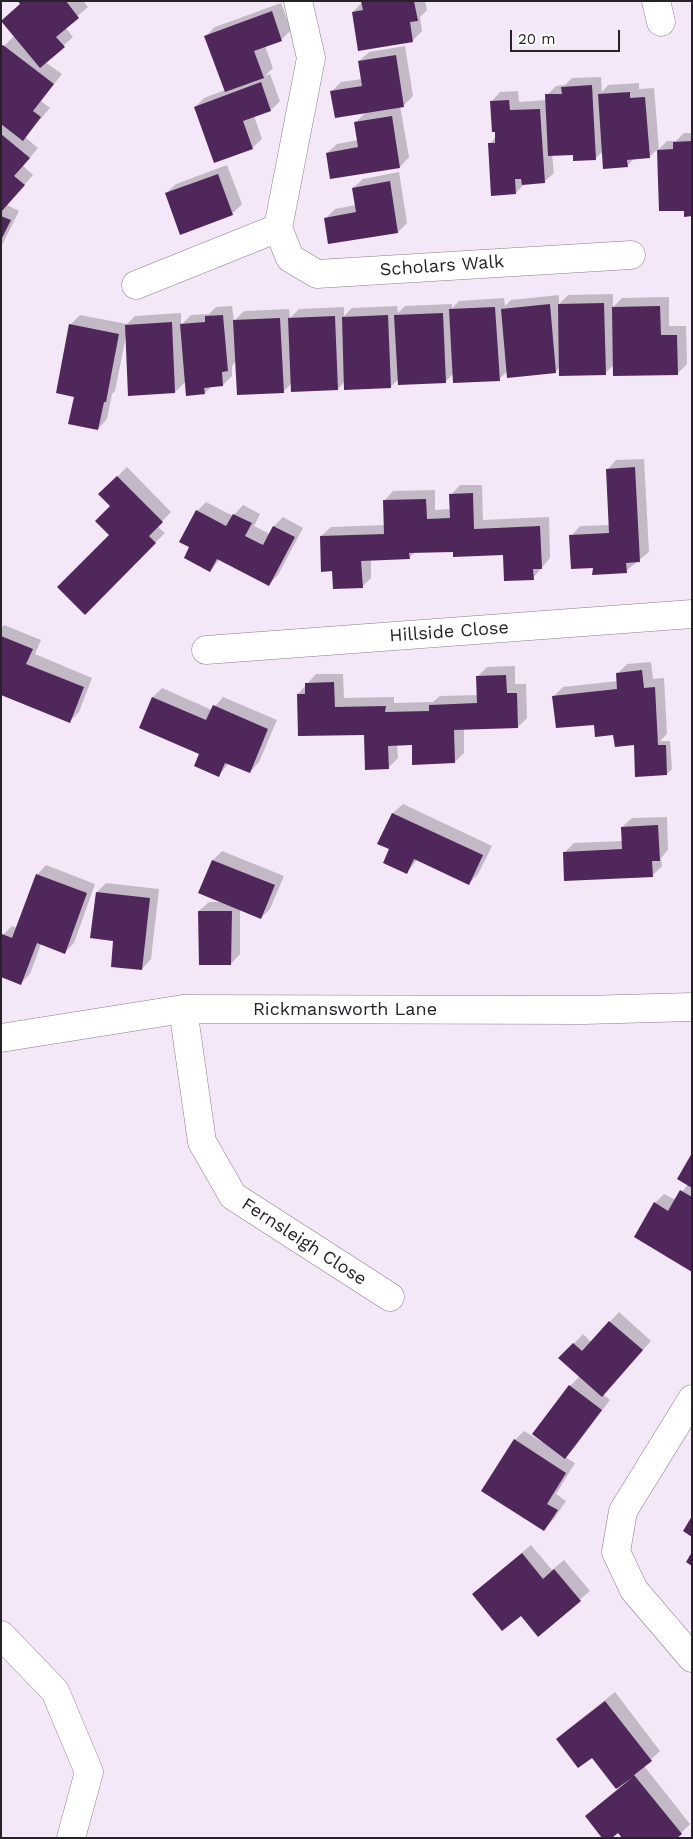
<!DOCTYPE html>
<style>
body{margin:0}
#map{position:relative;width:693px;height:1839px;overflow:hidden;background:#f4e7f8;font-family:"Work Sans",sans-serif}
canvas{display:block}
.frame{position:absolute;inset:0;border:2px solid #262228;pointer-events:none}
.scale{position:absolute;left:510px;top:30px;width:110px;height:22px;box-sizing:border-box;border:2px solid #262228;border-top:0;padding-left:6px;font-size:15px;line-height:18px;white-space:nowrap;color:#262228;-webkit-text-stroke:4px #fff;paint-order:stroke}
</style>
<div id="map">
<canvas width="693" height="1839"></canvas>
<div class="frame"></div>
<div class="scale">20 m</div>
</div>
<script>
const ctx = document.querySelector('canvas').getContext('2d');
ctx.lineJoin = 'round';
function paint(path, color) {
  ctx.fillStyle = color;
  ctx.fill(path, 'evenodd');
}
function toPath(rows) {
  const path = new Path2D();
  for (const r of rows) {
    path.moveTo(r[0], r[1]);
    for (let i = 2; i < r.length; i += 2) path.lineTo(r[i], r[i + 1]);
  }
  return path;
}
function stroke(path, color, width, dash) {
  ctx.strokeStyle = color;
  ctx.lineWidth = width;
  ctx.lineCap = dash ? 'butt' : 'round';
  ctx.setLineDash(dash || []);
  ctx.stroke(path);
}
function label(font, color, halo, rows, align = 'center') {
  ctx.font = font + ' "Work Sans",sans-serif';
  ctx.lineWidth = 5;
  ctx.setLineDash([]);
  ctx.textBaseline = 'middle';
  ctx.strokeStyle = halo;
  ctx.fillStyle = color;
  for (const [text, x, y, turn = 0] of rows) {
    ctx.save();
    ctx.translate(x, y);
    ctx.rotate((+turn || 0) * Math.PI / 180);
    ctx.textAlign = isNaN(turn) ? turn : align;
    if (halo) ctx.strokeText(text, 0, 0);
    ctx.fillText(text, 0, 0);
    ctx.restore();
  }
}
paint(toPath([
 [20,1,83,1,88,7,65,27,73,37,45,62,62,74,41,101,50,108,25,137,38,148,23,166,33,175,7,205,19,211,1,247,1,49,15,35,2,20,21,3],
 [363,1,425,1,427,10,420,17,422,31,412,41,353,12],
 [281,3,291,30,282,39,265,46,273,68,265,76,270,74,280,101,271,110,254,116,262,139,252,148,195,107,204,98,225,90,205,37,215,27],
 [405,46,413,96,404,105,400,106,409,157,400,167,327,153,337,144,358,140,355,123,366,112,331,92,341,82,362,79,359,61,369,52],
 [601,77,602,92,608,85,639,83,639,89,654,88,659,149,667,141,676,141,684,133,692,133,692,215,685,209,660,210,658,149,649,157,635,158,627,166,603,151,595,159,574,154,552,155,554,173,544,182,525,183,516,193,489,144,496,137,491,102,500,92,518,91,519,102,547,100,547,95,556,86,565,85,572,78],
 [227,165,242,204,232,214,166,193,176,184],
 [399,172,407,223,398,232,326,218,335,209,356,205,353,188,363,179],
 [613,294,613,307,622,298,669,297,669,326,686,326,687,364,677,374,614,365,605,373,560,367,555,372,508,371,499,379,453,374,445,382,399,379,390,387,345,381,338,389,292,383,283,392,236,361,232,366,232,376,223,385,212,386,205,393,187,394,186,381,175,392,126,336,115,391,112,394,107,419,98,429,75,396,71,324,80,315,127,324,135,316,181,313,181,325,191,315,209,314,216,307,232,306,234,321,244,311,289,309,290,318,299,309,344,307,344,316,352,308,397,306,398,313,405,306,452,304,452,308,459,301,504,298,505,306,511,300,559,295,559,304,568,295],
 [644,459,649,552,626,571,594,567,571,536,580,526,610,525,607,470,616,460],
 [127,467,171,512,157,526,165,533,85,613,111,535,112,506,100,494],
 [460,485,482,485,483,520,549,517,550,558,533,578,504,554,454,551,415,552,409,558,371,559,371,578,362,587,333,570,321,536,331,527,385,525,384,501,393,491,435,490,435,510,451,509,451,495],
 [206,502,233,516,243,505,260,514,254,526,270,534,274,526,283,517,303,528,278,575,268,585,220,559,210,571,191,547,197,511],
 [4,625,41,640,35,654,92,678,79,712,69,722,1,694,1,628],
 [651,662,653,679,664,678,667,734,660,741,670,741,672,769,667,774,635,745,595,724,554,696,563,687,618,681,617,674,627,664],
 [515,666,515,684,526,684,527,718,518,727,464,728,464,753,455,762,413,744,397,744,398,758,388,768,365,734,298,694,316,674,343,674,344,698,394,697,394,703,433,702,440,696,478,695,478,676,487,667],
 [162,688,212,710,223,697,277,720,259,762,250,772,229,763,219,775,201,754,141,727,153,697],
 [403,804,492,846,478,874,469,884,418,859,406,873,391,849,379,843,393,813],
 [667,817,668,850,661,858,662,866,652,876,565,852,574,843,623,841,622,827,632,818],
 [222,851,284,876,270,909,261,918,240,909,240,954,231,964,199,911,209,902,222,902,200,893,213,860],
 [46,865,95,884,74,943,65,952,41,944,30,974,21,983,3,935,12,926,17,928,37,875],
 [106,883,159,889,151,959,142,969,97,892],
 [692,1155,692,1270,655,1203,664,1194,676,1200,688,1184],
 [619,1312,651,1341,603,1394,610,1400,574,1448,565,1457,575,1463,556,1494,566,1501,553,1520,544,1529,515,1440,524,1431,542,1442,570,1386,580,1376,560,1358,583,1334,591,1342],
 [531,1545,552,1570,564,1560,590,1591,538,1635,521,1614,473,1594],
 [615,1692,660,1751,644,1766,690,1824,681,1833,619,1831,586,1816,618,1789,592,1756,558,1739,567,1730]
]), '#0003');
paint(toPath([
 [18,1,66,1,79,18,56,37,65,47,40,68,1,21,20,4],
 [361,1,414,1,418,21,410,22,413,42,358,51,352,12,363,10],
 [272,11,282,41,254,51,264,78,225,92,204,36],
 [3,45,54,84,33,111,41,117,23,141,1,124,1,47],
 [396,55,404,107,335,118,330,91,362,86,358,61],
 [261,82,271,111,243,121,253,149,214,163,194,107],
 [592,85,596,160,573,161,573,155,548,156,545,94,562,94,561,87],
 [630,92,630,98,645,97,650,158,627,160,628,167,603,169,598,94],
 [509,100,510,110,540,109,545,183,522,185,521,179,515,179,516,194,491,196,488,143,495,143,495,132,492,132,490,101],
 [392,116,400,168,330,179,326,153,358,147,354,122],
 [1,134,30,158,14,176,25,185,1,212],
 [692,141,692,216,684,217,684,211,659,211,657,150,673,149,673,142],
 [218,174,233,215,180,235,165,193],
 [390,181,398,233,328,244,324,218,356,212,352,188],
 [1,216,11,220,1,240],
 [604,303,606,375,559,376,558,304],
 [550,304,556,373,507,378,501,309],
 [660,306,661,335,677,335,678,375,613,376,612,307],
 [495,307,500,381,453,383,449,309],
 [443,313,446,383,398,385,394,315],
 [223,315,228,371,222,372,223,386,204,388,205,394,186,396,180,324,205,322,205,316],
 [388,315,391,388,344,390,342,317],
 [335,316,338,390,291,392,288,318],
 [280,318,284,393,237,395,233,320],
 [172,322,175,393,128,396,125,325],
 [69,324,119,334,106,402,104,402,98,430,68,424,74,397,56,393],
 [635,467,640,562,626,563,627,573,592,575,593,568,571,569,569,535,609,533,606,469],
 [117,476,163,522,149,536,156,543,85,615,57,587,109,535,95,521,110,506,98,494],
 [473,493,474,529,540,526,542,569,533,569,534,580,504,581,503,555,453,557,453,552,409,553,410,559,361,561,363,588,333,589,332,571,321,572,320,536,384,534,383,500,426,499,427,519,450,518,449,494],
 [196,510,226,526,233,514,252,523,245,536,263,545,273,526,295,537,269,586,217,559,210,572,184,558,189,547,179,542],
 [1,636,33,649,26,664,84,687,70,723,1,695],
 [642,670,644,688,655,687,658,745,666,745,667,775,635,777,634,745,615,747,613,735,595,737,594,725,556,728,552,696,617,689,616,673],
 [506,675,507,693,517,693,518,728,454,730,455,763,412,765,412,745,388,746,389,769,365,770,364,735,298,736,297,694,305,694,305,683,334,682,335,707,386,706,385,712,429,711,429,705,477,703,476,676],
 [152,697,206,720,213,705,268,729,250,773,225,763,219,777,194,766,199,754,139,728],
 [392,813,483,855,469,885,414,859,407,874,383,863,389,849,377,844],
 [658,825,660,861,652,861,653,877,564,881,563,852,622,849,621,827],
 [212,860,275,885,261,919,198,893],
 [36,874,87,893,65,954,37,943,21,985,1,977,1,936,2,934,12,938],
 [96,892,150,898,142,970,111,967,113,941,90,938],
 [198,911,232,911,231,965,199,965],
 [692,1153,692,1188,677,1179],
 [680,1190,692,1197,692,1272,634,1237,654,1202,668,1211],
 [609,1321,643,1350,602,1397,558,1358,573,1343,582,1351],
 [569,1385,602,1410,565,1459,532,1434],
 [514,1439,566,1473,547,1504,558,1510,544,1531,481,1491],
 [692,1516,692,1537,683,1531],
 [692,1552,692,1566,686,1562],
 [522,1553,543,1579,554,1569,581,1601,538,1637,521,1616,502,1631,472,1594],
 [605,1701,652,1761,634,1775,682,1834,677,1838,622,1838,618,1833,612,1838,602,1838,585,1816,633,1777,616,1789,592,1758,578,1768,556,1739]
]), '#4f275a');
const street = toPath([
 [298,1,311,58,278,228,290,258,317,274,631,255],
 [656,1,661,22],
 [136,285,278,228],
 [206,650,692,614],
 [183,1009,202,1142,233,1196,390,1297],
 [1,1038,183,1009,584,1010,692,1007],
 [692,1399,623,1511,616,1552,634,1590,692,1658],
 [1,1635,55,1691,89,1772,71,1838]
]);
stroke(street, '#897d8c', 29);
stroke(street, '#fff', 28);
label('18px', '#262228', '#fff', [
 ["Scholars Walk",442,266,-4],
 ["Hillside Close",449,632,-4],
 ["Rickmansworth Lane",345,1010],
 ["Fernsleigh Close",304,1242,33]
]);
</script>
